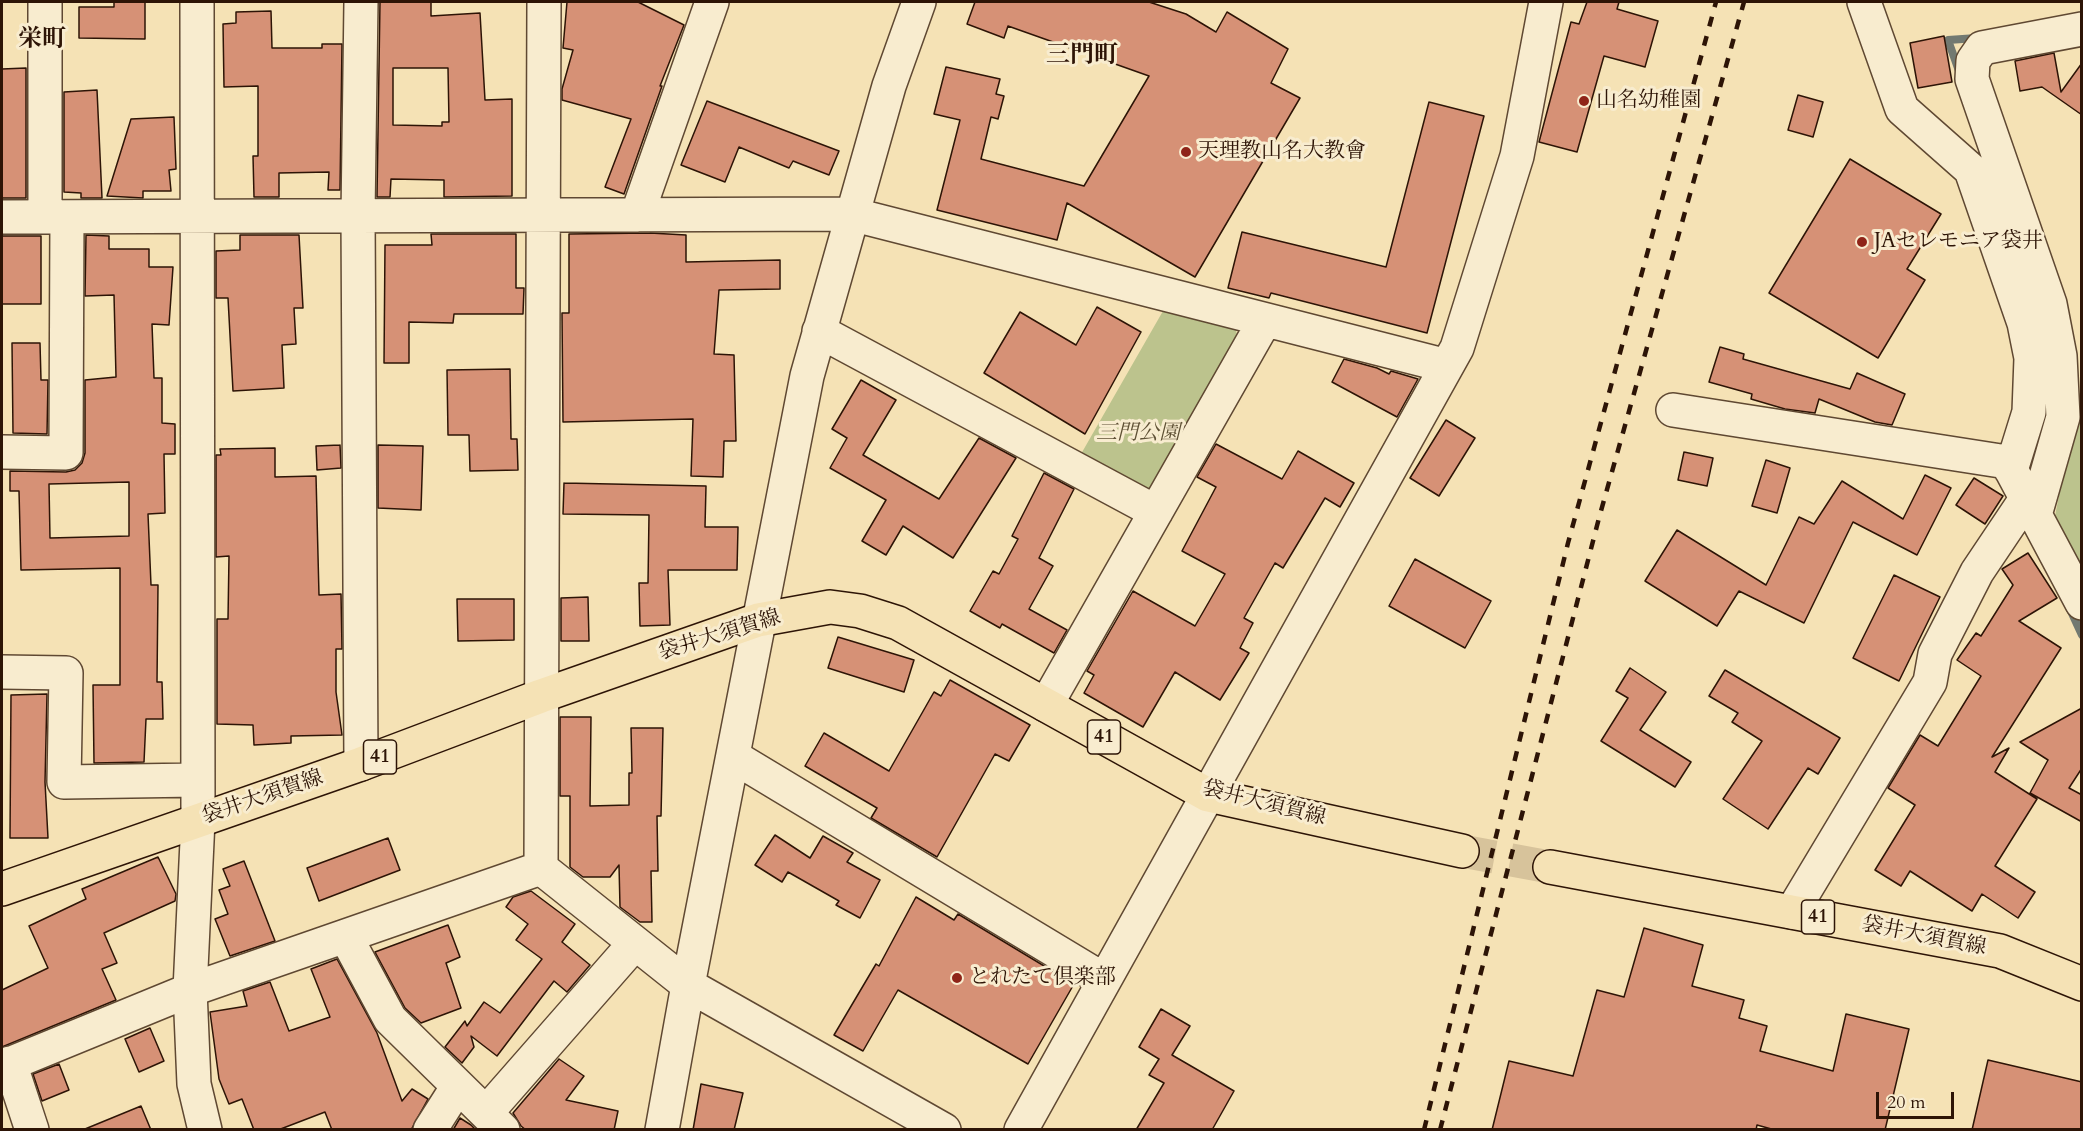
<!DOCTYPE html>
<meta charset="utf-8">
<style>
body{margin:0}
#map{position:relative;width:2083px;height:1131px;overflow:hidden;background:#f5e2b5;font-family:Cardo,serif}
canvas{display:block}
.frame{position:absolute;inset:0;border:3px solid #2d1406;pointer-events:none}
.scale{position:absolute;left:1876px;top:1092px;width:78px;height:27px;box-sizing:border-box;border:3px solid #2d1406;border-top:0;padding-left:8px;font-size:18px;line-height:21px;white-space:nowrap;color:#2d1406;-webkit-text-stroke:4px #f8eccf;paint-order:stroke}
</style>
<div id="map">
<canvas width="2083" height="1131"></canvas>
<div class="frame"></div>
<div class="scale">20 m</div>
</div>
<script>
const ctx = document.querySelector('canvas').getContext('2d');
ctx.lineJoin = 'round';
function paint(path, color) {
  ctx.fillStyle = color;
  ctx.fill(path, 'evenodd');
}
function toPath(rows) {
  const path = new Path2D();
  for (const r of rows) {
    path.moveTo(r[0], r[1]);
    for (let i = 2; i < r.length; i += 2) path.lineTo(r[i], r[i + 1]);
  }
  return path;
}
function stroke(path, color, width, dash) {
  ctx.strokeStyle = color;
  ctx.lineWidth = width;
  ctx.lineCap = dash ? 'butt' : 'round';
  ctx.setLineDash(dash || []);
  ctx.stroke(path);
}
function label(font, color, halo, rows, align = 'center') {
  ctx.font = font + ' Cardo,"Noto Serif JP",serif';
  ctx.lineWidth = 6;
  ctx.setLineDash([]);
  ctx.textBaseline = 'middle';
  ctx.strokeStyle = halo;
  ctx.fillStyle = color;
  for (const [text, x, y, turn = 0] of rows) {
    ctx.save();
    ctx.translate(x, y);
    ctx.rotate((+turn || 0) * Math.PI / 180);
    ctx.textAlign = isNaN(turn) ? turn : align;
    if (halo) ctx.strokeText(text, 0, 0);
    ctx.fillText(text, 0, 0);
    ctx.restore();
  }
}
paint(toPath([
 [1163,311,1235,327,1238,338,1151,490,1142,491,1081,454],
 [2079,393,2082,395,2081,567,2054,521]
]), '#bcc38d');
stroke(toPath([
 [1959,71,1948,40,1977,38],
 [2070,609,2082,635]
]), '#727971', 8);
const building = toPath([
 [114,2,145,2,145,39,79,38,79,7,114,7,114,2],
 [380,2,431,2,431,16,480,13,485,100,512,99,512,196,444,197,444,180,391,179,390,197,377,197,380,2],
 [393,68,448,68,449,122,442,122,442,126,393,125,393,68],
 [567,2,638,2,684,25,660,86,662,86,624,194,605,187,631,119,562,100,562,89,573,50,563,48,567,2],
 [975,2,1149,2,1186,14,1216,32,1227,12,1288,49,1271,83,1300,98,1195,277,1067,203,1057,240,937,210,960,120,934,114,946,67,1000,79,996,94,1004,96,998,119,991,117,981,159,1084,186,1149,76,1008,26,1004,38,967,24,975,2],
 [1587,2,1619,2,1617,9,1658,21,1645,67,1604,56,1577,152,1539,142,1571,22,1579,24,1587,2],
 [271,11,272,48,322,48,322,44,342,44,340,190,328,190,329,172,279,173,279,197,254,197,253,156,258,156,258,86,224,87,223,24,236,23,236,12,271,11],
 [1944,36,1952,82,1918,88,1910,43,1944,36],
 [2054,53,2061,92,2082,63,2082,115,2042,87,2020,91,2015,61,2054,53],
 [26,68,26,198,2,198,2,69,26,68],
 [97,90,102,198,81,198,81,193,64,192,64,92,97,90],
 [1798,95,1823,102,1813,137,1788,130,1798,95],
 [707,101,839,151,829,175,793,161,789,168,739,147,725,182,681,165,707,101],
 [1429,102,1484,116,1427,333,1271,293,1269,298,1228,288,1242,232,1386,267,1429,102],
 [174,117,176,169,169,170,171,191,143,191,143,198,107,196,131,119,174,117],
 [1850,159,1941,214,1907,269,1925,280,1878,358,1769,293,1850,159],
 [650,233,686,235,686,262,780,260,780,289,719,290,714,354,734,355,736,441,724,441,723,477,691,476,693,419,563,422,562,313,569,313,569,234,650,233],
 [431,234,516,234,516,288,524,288,523,314,454,314,453,323,409,322,409,363,384,363,385,245,432,245,431,234],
 [86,235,109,236,109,249,149,249,149,267,173,267,169,325,152,324,154,378,162,378,162,423,175,424,175,454,164,454,165,513,148,514,151,585,158,585,157,682,162,682,163,719,146,719,144,762,94,763,93,685,120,685,120,568,21,570,19,491,10,491,10,471,66,472,75,470,82,463,85,453,85,380,116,377,114,295,85,296,86,235],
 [129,482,129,536,50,538,49,484,129,482],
 [240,235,299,235,303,308,294,308,296,344,282,345,284,388,233,391,228,298,216,298,216,251,240,250,240,235],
 [2,236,41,236,41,304,2,304,2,236],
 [1097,307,1141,332,1085,434,984,373,1020,312,1076,345,1097,307],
 [12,343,40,343,41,380,48,380,47,434,13,433,12,343],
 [1720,347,1744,354,1743,359,1850,389,1857,373,1905,394,1892,425,1875,422,1819,399,1815,413,1785,409,1751,399,1752,394,1709,382,1720,347],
 [1344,359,1377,368,1389,374,1391,371,1418,379,1397,417,1332,382,1344,359],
 [510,369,511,439,517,439,518,470,470,471,469,435,448,435,447,370,510,369],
 [861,380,896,400,863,455,939,499,979,438,1016,458,953,558,903,526,886,555,862,541,886,500,830,468,847,438,832,429,861,380],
 [1446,420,1475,438,1439,496,1410,478,1446,420],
 [1216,444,1282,479,1298,451,1354,483,1340,507,1325,498,1283,568,1275,563,1244,618,1253,623,1240,648,1249,653,1220,700,1175,672,1143,727,1084,693,1094,675,1087,671,1133,591,1195,626,1225,574,1182,551,1216,487,1197,477,1216,444],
 [340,445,341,468,317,470,316,446,340,445],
 [378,445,423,446,421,510,378,508,378,445],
 [275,448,275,477,316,476,319,595,341,594,342,649,336,649,336,692,342,735,291,736,291,743,254,745,253,725,217,724,217,619,228,619,229,556,216,557,216,455,221,455,220,449,275,448],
 [1684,452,1713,458,1707,486,1678,480,1684,452],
 [1766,460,1790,468,1777,513,1752,506,1766,460],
 [1044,473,1074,489,1039,558,1053,566,1029,609,1067,630,1054,653,1002,624,1000,628,970,611,993,571,999,574,1018,539,1012,536,1044,473],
 [1925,475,1951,488,1917,555,1853,522,1804,623,1739,591,1717,626,1645,581,1677,530,1766,585,1799,517,1814,524,1842,481,1903,519,1925,475],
 [1974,478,2003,496,1985,524,1956,505,1974,478],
 [564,483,706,486,705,527,738,527,737,570,668,570,670,625,640,626,639,583,648,583,649,515,563,514,564,483],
 [2028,553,2057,598,2019,621,2061,648,1992,757,2009,748,1995,772,2037,799,1995,866,2035,892,2018,918,1982,894,1972,911,1910,871,1901,886,1875,870,1915,805,1888,788,1920,735,1938,746,1981,676,1957,660,1976,633,1981,636,2013,585,2002,569,2028,553],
 [1415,559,1491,601,1465,648,1389,606,1415,559],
 [1894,575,1940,597,1899,681,1853,658,1894,575],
 [588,597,589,641,561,641,561,598,588,597],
 [457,599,514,599,514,640,458,641,457,599],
 [838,637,914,660,904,692,828,668,838,637],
 [1630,668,1666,692,1640,730,1691,762,1675,787,1601,741,1628,698,1616,691,1630,668],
 [1725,670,1840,738,1818,774,1808,768,1768,829,1723,799,1762,741,1732,722,1738,713,1709,696,1725,670],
 [950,680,1030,725,1009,761,995,754,937,857,871,818,877,808,805,766,824,733,889,771,934,692,941,696,950,680],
 [47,694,45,782,48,838,10,838,11,695,47,694],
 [2082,708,2082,768,2069,788,2082,795,2082,822,2030,793,2048,760,2020,742,2082,708],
 [560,717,591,717,590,806,629,805,629,773,632,773,631,728,663,728,661,816,657,816,658,871,651,871,652,922,640,922,620,907,619,865,610,877,583,877,570,867,570,796,560,796,560,717],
 [775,835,810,858,823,836,853,853,847,862,880,880,860,918,836,905,839,901,788,872,782,882,755,865,775,835],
 [388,838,400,870,319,901,307,868,388,838],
 [158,857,176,894,175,901,104,933,117,963,102,969,116,1000,2,1047,2,990,48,968,29,926,86,899,82,889,158,857],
 [244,861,275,941,230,956,215,919,228,914,219,890,230,886,223,869,244,861],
 [531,891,575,924,562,942,590,965,567,992,554,981,497,1056,471,1036,474,1047,462,1063,445,1047,465,1021,467,1026,484,1002,500,1013,542,959,516,940,528,924,506,907,513,897,531,891],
 [916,897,954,920,958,914,1074,984,1028,1064,898,990,863,1051,834,1035,876,964,879,966,916,897],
 [448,925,460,957,446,963,461,1008,421,1023,405,1008,375,952,448,925],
 [1644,928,1703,945,1692,986,1744,1000,1739,1018,1767,1026,1760,1051,1833,1071,1846,1014,1909,1029,1885,1130,1775,1130,1757,1125,1756,1130,1492,1130,1509,1061,1573,1076,1597,990,1624,997,1644,928],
 [337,959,377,1033,402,1101,412,1089,428,1099,411,1130,332,1130,325,1112,278,1130,254,1130,242,1099,229,1104,219,1079,210,1012,247,1006,243,991,270,982,289,1031,330,1017,311,969,337,959],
 [1161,1009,1190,1026,1172,1055,1234,1091,1212,1130,1136,1130,1164,1083,1149,1075,1159,1059,1139,1047,1161,1009],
 [150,1028,164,1061,139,1072,125,1039,150,1028],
 [559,1059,584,1076,566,1100,618,1111,614,1130,526,1130,521,1126,513,1113,559,1059],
 [1988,1060,2082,1082,2082,1130,1972,1130,1988,1060],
 [59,1064,69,1090,42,1101,33,1074,59,1064],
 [701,1084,743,1093,734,1130,693,1130,701,1084],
 [141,1106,151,1130,85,1130,85,1129,141,1106],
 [460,1118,471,1125,476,1130,453,1130,460,1118]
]);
paint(building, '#d69176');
stroke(building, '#2d1406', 1.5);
stroke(toPath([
 [1462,851,1550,867]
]), '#d7c39b', 33, [33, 16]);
const minor = toPath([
 [45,2,45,217],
 [197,2,198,820,190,990,194,1084,205,1130],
 [361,2,358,215,361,764],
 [1864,2,1902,109,1971,170,2024,323,2031,358,2029,412,2011,470],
 [637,215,712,2],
 [2,217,851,214,1447,366],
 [819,331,1156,512],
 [1673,410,2007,462,2082,603],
 [2,452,66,453,67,217],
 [2035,515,2063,417,2060,356,2050,304,1972,79,1973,61,1982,48,2082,29],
 [2,672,66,673,64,782,197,780],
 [1046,705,1265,320],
 [734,757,1104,980],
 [541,868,544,2],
 [541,868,688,985,944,1130],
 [1792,912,1930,682,1935,654,1977,572,2026,499],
 [346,937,390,1019,503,1130],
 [10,1063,32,1130],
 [2,1067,190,990,541,868],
 [486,1113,635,943],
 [430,1130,458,1086],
 [662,1130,688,985,807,376,889,86,919,2],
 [1021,1130,1457,348,1517,156,1546,2]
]);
const major = toPath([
 [1550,867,2000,951,2082,984],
 [2,889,361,764,541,696,758,620,830,607,860,611,898,623,1208,795,1462,851]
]);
stroke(minor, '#5f4832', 36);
stroke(major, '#2d1406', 36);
stroke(minor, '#f8eccf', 33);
stroke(major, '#f5e2b5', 33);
stroke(toPath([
 [1424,1130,1568,543,1716,2],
 [1440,1130,1599,518,1744,2]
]), '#2d1406', 4.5, [10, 10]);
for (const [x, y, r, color] of [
 [1584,101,6,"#8f2418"],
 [1186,152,6,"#8f2418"],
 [1862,242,6,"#8f2418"],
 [957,978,6,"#8f2418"]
]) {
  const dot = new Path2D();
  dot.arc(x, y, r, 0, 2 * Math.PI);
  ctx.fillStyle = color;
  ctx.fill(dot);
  stroke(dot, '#f8eccf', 2);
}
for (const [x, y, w] of [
 [1104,737,33],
 [380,757,33],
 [1818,917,33]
]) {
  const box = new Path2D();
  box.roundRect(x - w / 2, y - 17, w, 34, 4.5);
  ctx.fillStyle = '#f8eccf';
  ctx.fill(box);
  stroke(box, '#2d1406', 1.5);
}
label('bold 20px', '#2d1406', null, [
 ["41",1104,737],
 ["41",380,757],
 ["41",1818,917]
]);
label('21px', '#2d1406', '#f8eccf', [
 ["山名幼稚園",1596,101],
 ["天理教山名大教會",1198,152],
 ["JAセレモニア袋井",1874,242],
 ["とれたて倶楽部",969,978]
], 'left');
label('italic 21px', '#5f5135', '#f8eccf', [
 ["三門公園",1138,434]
]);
label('21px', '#2d1406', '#f8eccf', [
 ["袋井大須賀線",720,636,-17],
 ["袋井大須賀線",263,798,-19],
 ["袋井大須賀線",1264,804,14],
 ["袋井大須賀線",1924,937,11]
]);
label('bold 24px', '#2d1406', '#f8eccf', [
 ["栄町",42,40],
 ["三門町",1082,56]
]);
</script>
